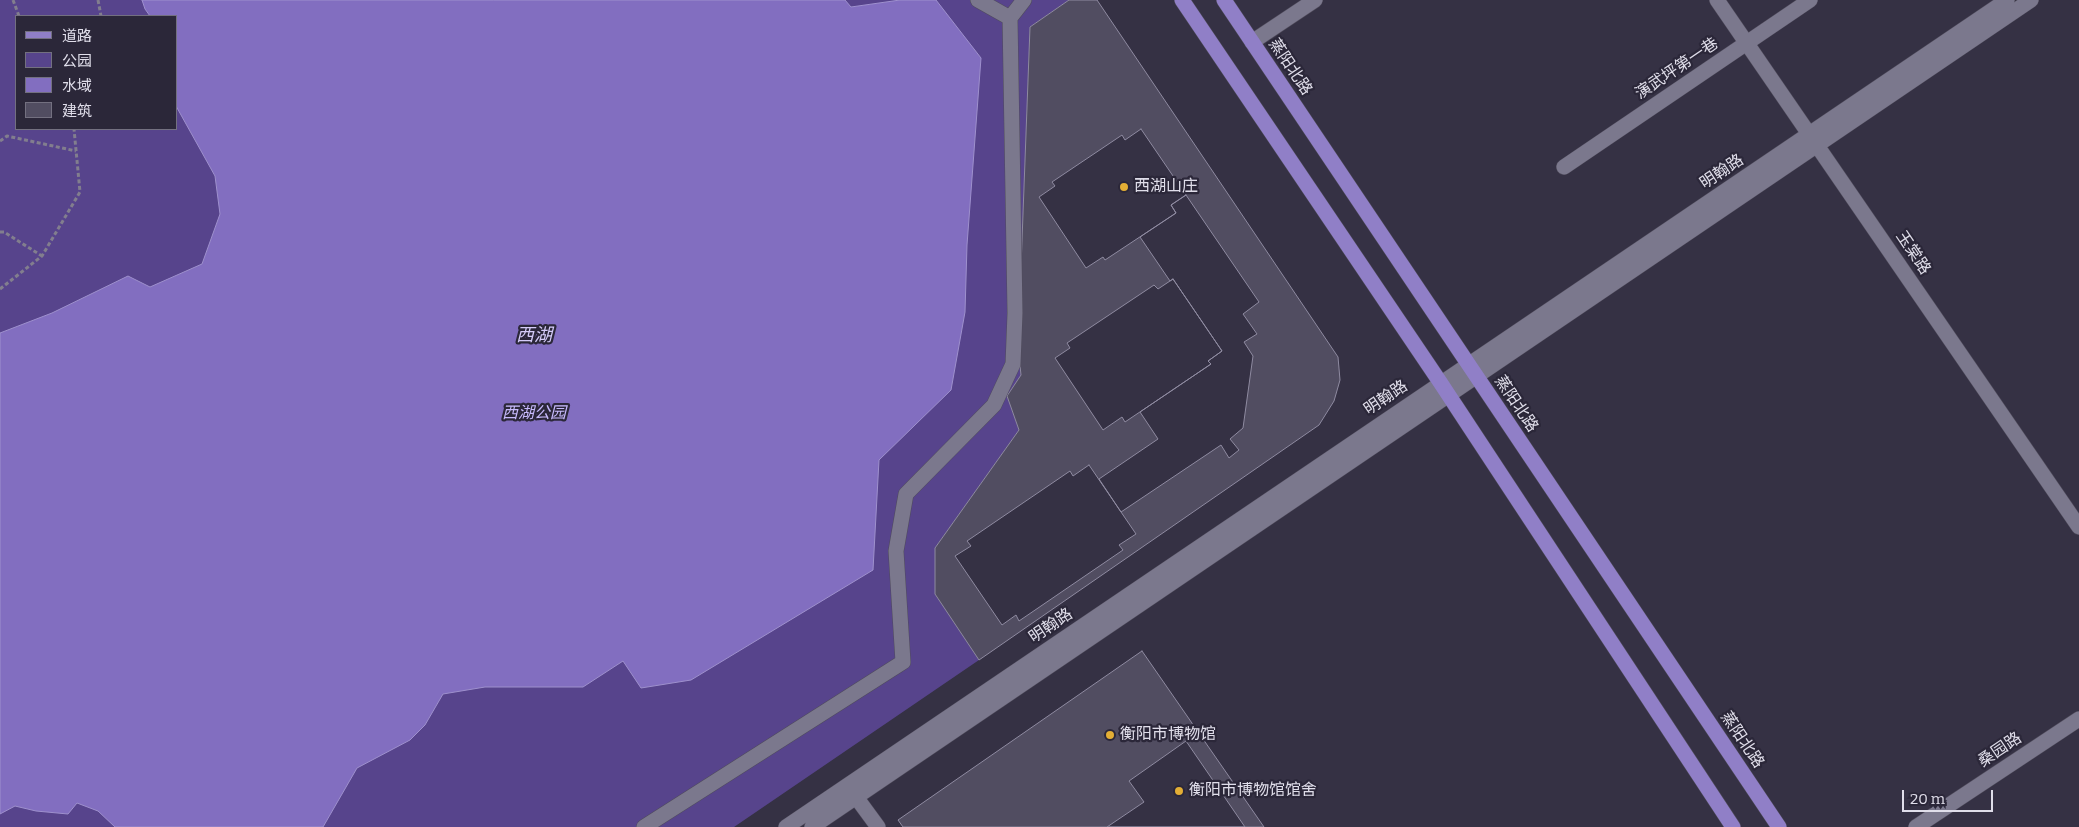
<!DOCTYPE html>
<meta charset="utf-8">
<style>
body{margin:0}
#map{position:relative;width:2079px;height:827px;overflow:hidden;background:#353144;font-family:Bitter,"Noto Sans SC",serif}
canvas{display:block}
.legend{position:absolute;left:15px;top:15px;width:162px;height:115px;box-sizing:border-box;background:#2b2739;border:1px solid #737080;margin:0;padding:6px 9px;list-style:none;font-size:15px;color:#e0deea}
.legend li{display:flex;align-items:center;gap:10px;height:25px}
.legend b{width:25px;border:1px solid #737080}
.scale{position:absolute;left:1902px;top:790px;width:91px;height:22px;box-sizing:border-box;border:2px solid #e0deea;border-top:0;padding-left:6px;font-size:15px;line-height:18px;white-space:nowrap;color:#e0deea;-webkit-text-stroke:4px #2b2739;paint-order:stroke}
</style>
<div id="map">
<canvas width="2079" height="827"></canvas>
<ul class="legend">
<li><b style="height:6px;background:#907fc7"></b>道路</li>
<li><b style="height:14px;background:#57448c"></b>公园</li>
<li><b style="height:14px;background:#826ec0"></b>水域</li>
<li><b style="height:14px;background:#514d61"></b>建筑</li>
</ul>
<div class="scale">20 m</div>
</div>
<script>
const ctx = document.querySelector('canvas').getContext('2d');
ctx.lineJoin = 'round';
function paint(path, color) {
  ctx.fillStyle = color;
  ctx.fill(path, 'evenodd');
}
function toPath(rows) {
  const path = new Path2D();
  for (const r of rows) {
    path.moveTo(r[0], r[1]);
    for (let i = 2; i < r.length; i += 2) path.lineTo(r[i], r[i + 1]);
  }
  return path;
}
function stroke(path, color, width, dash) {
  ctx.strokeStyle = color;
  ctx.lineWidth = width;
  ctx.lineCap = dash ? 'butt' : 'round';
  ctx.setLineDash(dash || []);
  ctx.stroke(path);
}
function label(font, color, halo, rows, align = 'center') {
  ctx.font = font + ' Bitter,"Noto Sans SC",serif';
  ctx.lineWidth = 4.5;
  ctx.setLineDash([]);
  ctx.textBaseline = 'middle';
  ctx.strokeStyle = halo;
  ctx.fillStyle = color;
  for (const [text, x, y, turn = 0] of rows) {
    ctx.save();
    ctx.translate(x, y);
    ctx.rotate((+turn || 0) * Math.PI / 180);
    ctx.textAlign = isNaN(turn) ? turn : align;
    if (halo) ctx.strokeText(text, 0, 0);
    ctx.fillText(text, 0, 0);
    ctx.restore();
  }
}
paint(toPath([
 [0,0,1069,0,1030,27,1018,347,1021,375,1007,396,1019,430,935,548,935,594,979,660,734,827,0,827],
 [16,16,176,16,176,129,16,129]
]), '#57448c');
const water = toPath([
 [142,0,845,0,851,7,900,0,936,0,981,58,967,245,965,312,951,390,879,460,873,570,691,680,641,688,623,661,583,687,485,687,443,694,425,725,410,740,357,768,323,827,115,827,98,811,77,803,68,814,36,811,15,806,0,814,0,333,52,313,128,276,150,287,202,264,220,214,215,176,176,106,176,16,150,16,145,9,142,0]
]);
paint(water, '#826ec0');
stroke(water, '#9e90cd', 1);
const building = toPath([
 [1069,0,1097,0,1338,357,1340,380,1334,401,1319,425,979,660,935,594,935,548,1019,430,1007,396,1021,375,1018,347,1030,27,1069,0],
 [1141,129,1186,195,1171,205,1176,213,1105,260,1103,257,1086,268,1039,197,1055,186,1052,182,1122,135,1125,140,1141,129],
 [1186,195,1259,302,1243,314,1257,334,1244,342,1253,356,1243,428,1230,439,1239,450,1229,458,1221,445,1121,512,1099,479,1158,439,1140,412,1211,364,1208,361,1222,351,1173,279,1170,281,1140,237,1176,213,1171,205,1186,195],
 [1173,279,1222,351,1208,361,1211,364,1125,422,1122,417,1103,430,1055,358,1070,348,1067,343,1154,285,1158,289,1173,279],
 [1089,465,1136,534,1119,545,1123,550,1019,621,1016,615,1002,625,955,556,971,546,967,541,1070,471,1073,476,1089,465],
 [1142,651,1264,827,903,827,898,820,1142,651],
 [1186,741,1245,827,1107,827,1144,802,1129,781,1186,741]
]);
paint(building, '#514d61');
stroke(building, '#8f8ba1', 1);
const minor = toPath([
 [1717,0,2079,527],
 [1010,18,1024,0],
 [1252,42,1315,0],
 [1564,167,1810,0],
 [856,797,878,827],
 [644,827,903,662,896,551,906,494,994,405,1013,364,1015,313,1010,18,978,0],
 [786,827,2007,0],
 [812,827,2031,0],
 [1916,827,2079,719]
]);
const major = toPath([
 [1182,0,1440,382,1733,827],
 [1224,0,1779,827]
]);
stroke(minor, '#504c5c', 16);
stroke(major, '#504c5c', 16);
stroke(toPath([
 [13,0,19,16],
 [98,0,101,16],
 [0,141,7,136,76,151],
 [0,232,4,232,42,256],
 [0,289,42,256,80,192,74,129]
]), '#827e8e', 3, [4, 2.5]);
stroke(minor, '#7b788d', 15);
stroke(major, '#907fc7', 15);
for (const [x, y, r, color] of [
 [1124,187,5,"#e3ae35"],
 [1110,735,5,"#e3ae35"],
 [1179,791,5,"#e3ae35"]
]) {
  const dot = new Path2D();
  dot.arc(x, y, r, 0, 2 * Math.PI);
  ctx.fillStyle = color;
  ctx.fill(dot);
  stroke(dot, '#2b2739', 2);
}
label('16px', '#e0deea', '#2b2739', [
 ["蒸阳北路",1290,67,56],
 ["演武坪第一巷",1677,69,-34],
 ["明翰路",1722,172,-34],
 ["玉棠路",1913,253,56],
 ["明翰路",1386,398,-34],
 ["蒸阳北路",1516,404,56],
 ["明翰路",1051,626,-34],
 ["蒸阳北路",1742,740,56],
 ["桑园路",2000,750,-34]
]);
label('16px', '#e0deea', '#2b2739', [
 ["西湖山庄",1134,187],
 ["衡阳市博物馆",1120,735],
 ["衡阳市博物馆馆舍",1189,791]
], 'left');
label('italic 16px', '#c7bafc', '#2b2739', [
 ["西湖公园",534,414]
]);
label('italic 18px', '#d5ccf9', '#2b2739', [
 ["西湖",534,336]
]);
</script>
